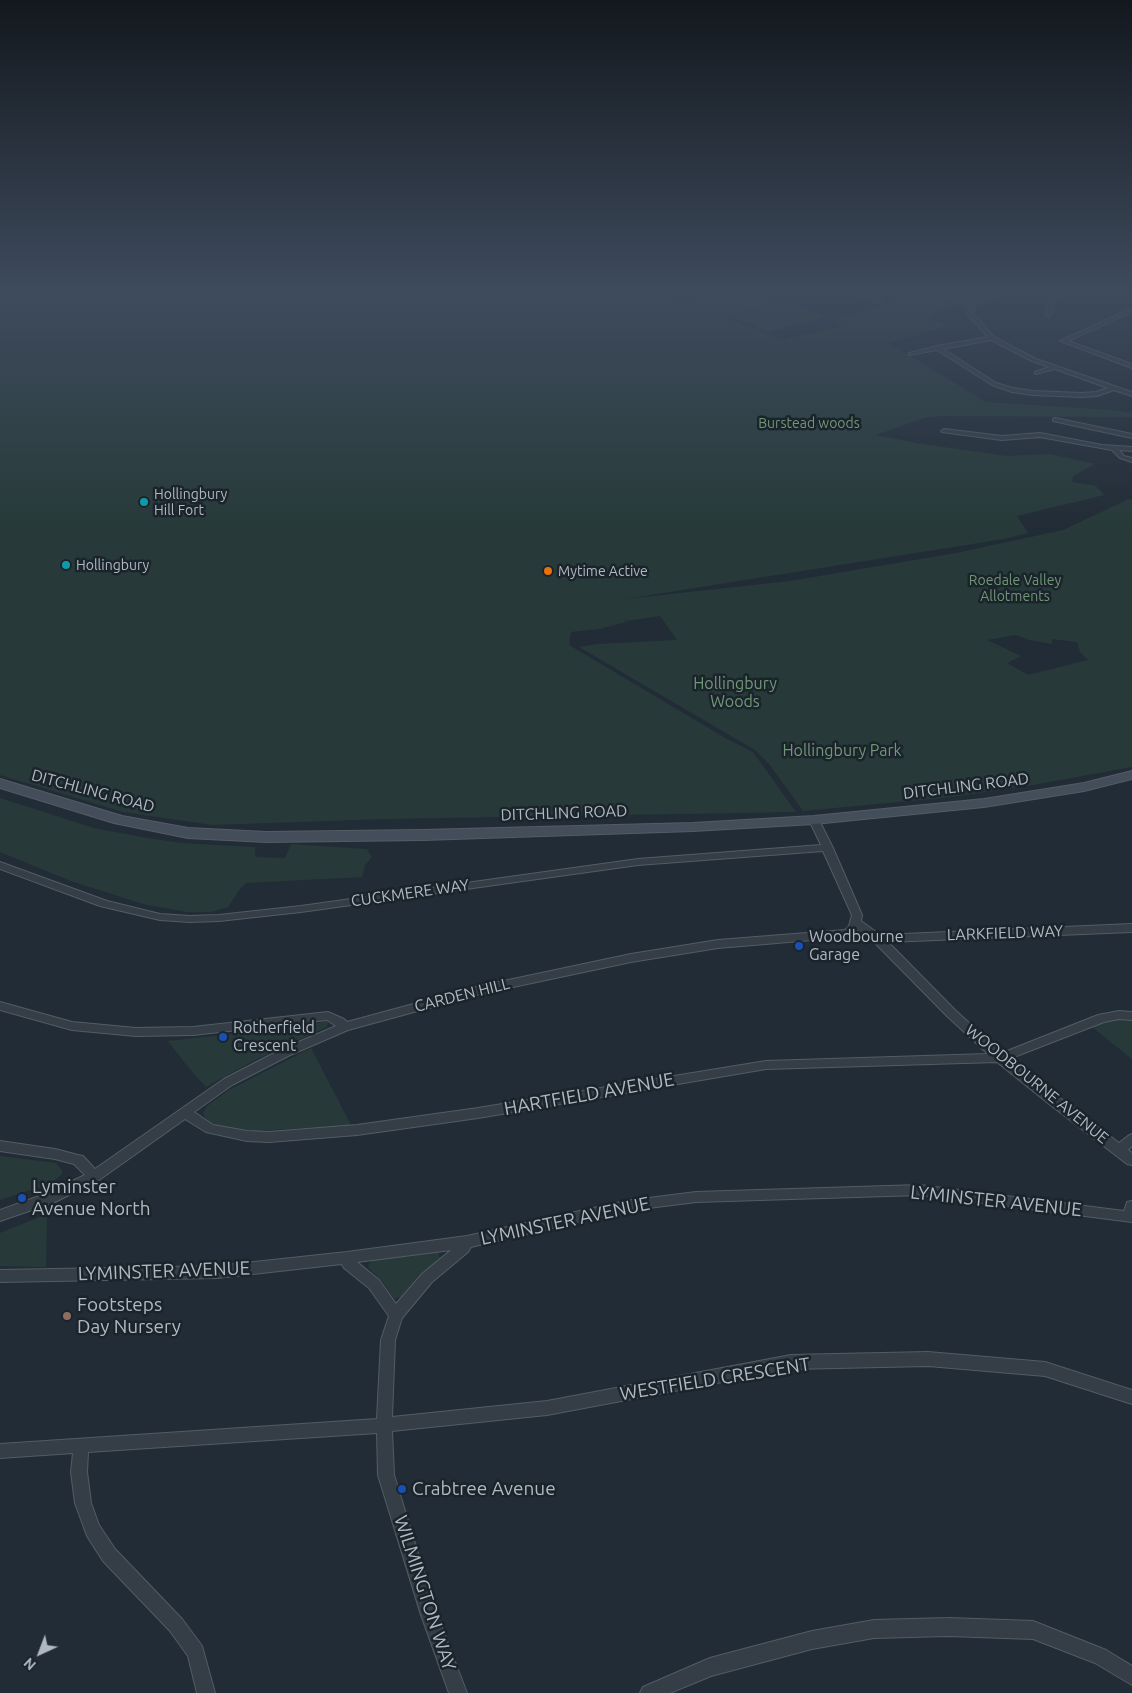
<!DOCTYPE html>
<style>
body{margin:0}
#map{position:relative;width:1132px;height:1693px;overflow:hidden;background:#222c36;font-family:Ubuntu,sans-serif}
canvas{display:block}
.north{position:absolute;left:15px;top:1628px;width:50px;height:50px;-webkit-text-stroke:4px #1b232b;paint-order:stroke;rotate:223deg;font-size:14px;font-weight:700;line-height:20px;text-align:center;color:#b0b9c3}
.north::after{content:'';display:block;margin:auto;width:18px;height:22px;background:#b0b9c3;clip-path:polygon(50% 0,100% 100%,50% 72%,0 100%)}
</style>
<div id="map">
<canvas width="1132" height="1693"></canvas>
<div class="north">N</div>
</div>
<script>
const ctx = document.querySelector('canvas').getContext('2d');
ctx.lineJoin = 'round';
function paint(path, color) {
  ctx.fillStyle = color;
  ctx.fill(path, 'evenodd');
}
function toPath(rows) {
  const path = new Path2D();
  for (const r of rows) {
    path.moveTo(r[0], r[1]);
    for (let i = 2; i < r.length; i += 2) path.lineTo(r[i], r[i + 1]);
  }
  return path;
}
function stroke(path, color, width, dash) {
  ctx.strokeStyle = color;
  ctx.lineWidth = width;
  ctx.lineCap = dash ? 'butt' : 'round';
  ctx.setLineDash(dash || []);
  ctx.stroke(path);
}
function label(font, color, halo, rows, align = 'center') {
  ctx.font = font + ' Ubuntu,sans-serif';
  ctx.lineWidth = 5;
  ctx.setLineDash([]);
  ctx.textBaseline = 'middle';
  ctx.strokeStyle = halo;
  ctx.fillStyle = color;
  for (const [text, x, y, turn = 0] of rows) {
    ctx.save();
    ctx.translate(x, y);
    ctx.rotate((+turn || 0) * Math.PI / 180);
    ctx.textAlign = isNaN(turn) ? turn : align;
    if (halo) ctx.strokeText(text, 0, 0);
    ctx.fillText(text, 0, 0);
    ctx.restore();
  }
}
paint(toPath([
 [0,293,602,293,596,297,613,296,690,300,712,293,766,293,774,305,726,317,783,340,842,326,836,322,836,320,919,293,937,297,953,305,926,318,949,325,889,343,986,402,1111,410,1132,413,1132,417,943,416,924,418,876,435,916,443,1006,456,1050,454,1095,464,1073,476,1072,482,1096,486,1104,495,1017,516,1028,533,1004,539,625,599,790,581,956,553,1063,530,1129,499,1132,500,1132,767,1033,785,952,797,803,811,769,764,755,750,579,647,597,644,677,640,660,616,627,621,624,618,626,622,599,629,571,632,569,645,727,739,753,752,796,812,384,819,212,825,123,812,0,775],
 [1016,635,1029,640,1052,644,1052,639,1077,642,1080,652,1088,660,1028,675,1007,663,1021,656,987,640],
 [789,303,827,317,768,332,731,317],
 [0,798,94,828,147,838,181,843,255,847,255,857,285,858,291,844,367,849,372,857,365,865,362,877,246,883,240,889,228,907,211,912,187,912,143,904,71,881,0,852],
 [1113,1019,1132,1019,1132,1059,1092,1027],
 [323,1022,328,1022,327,1027,255,1060,206,1087,188,1067,168,1041,305,1026],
 [311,1048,351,1125,255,1131,223,1127,211,1123,205,1117,203,1113,207,1106,229,1090],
 [0,1156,56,1163,62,1170,62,1174,55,1180,43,1186,0,1200],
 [47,1214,46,1267,0,1266,0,1233],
 [438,1251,440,1259,418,1276,401,1297,394,1299,383,1282,368,1267,371,1260]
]), '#273a39');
const street = toPath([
 [631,293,662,293,660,294,633,294,631,293],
 [865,293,869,293,869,295,883,301,880,303,865,297,863,295,865,293],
 [929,293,936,293,970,304,972,302,996,293,1002,293,976,304,973,309,973,313,994,337,1036,359,1132,392,1132,396,1114,390,1097,396,1081,397,1033,395,1012,392,992,385,937,350,909,355,909,353,937,346,988,337,967,313,969,307,929,293],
 [991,340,1032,361,1049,367,1035,372,1035,374,1055,369,1108,388,1096,392,1081,393,1033,391,1013,388,996,383,943,349,991,340],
 [1051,293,1055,293,1057,296,1051,315,1048,317,1045,315,1051,296,1051,293],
 [1132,308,1132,312,1068,341,1132,364,1132,368,1060,341,1132,308],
 [1055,418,1132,434,1132,438,1053,421,1053,419,1055,418],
 [944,429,1002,436,1040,433,1102,445,1132,447,1132,451,1119,450,1124,456,1132,458,1132,462,1120,458,1112,450,1040,437,1002,440,942,432,941,431,944,429],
 [814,817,819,820,833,848,862,915,861,921,880,935,1132,924,1132,932,888,942,955,1010,1002,1053,1098,1015,1119,1011,1132,1012,1132,1020,1119,1019,1104,1022,1009,1059,1119,1143,1128,1136,1132,1134,1132,1146,1128,1150,1132,1153,1132,1165,1127,1164,1048,1103,997,1062,766,1069,478,1118,357,1135,269,1142,247,1141,206,1132,185,1119,99,1180,55,1202,0,1221,0,1210,45,1194,85,1175,74,1164,55,1159,0,1151,0,1141,55,1149,78,1155,83,1156,95,1169,224,1079,280,1050,336,1026,327,1020,193,1035,136,1036,72,1030,0,1010,0,1002,72,1022,136,1028,193,1027,328,1012,344,1019,347,1022,480,986,631,954,718,940,845,930,849,926,852,915,823,851,638,865,301,912,219,921,190,922,160,920,100,906,0,869,0,862,107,901,160,914,190,916,219,915,301,906,638,859,821,845,809,820,814,817],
 [858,930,874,942,947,1016,988,1054,766,1061,478,1108,357,1125,269,1132,247,1131,213,1125,194,1112,232,1085,288,1056,348,1030,480,994,631,962,718,948,848,937,858,930],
 [920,1185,1124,1211,1127,1202,1132,1201,1132,1222,920,1195,696,1202,625,1211,471,1247,468,1252,432,1282,402,1318,395,1340,392,1417,547,1401,791,1355,928,1352,1045,1362,1132,1390,1132,1404,1045,1376,928,1366,791,1369,547,1415,392,1431,394,1475,437,1615,467,1693,449,1693,421,1615,378,1475,377,1433,88,1452,87,1472,91,1503,99,1525,115,1549,182,1619,202,1646,215,1693,197,1693,188,1656,170,1631,103,1561,87,1536,75,1503,71,1472,73,1453,0,1458,0,1444,377,1419,381,1340,389,1316,369,1288,344,1268,342,1264,217,1278,0,1282,0,1270,217,1266,347,1252,467,1236,625,1201,696,1192,920,1185],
 [451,1250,422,1274,396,1304,379,1280,357,1262,451,1250],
 [948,1618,1033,1621,1106,1650,1132,1666,1132,1685,1095,1663,1033,1639,948,1636,874,1638,812,1649,711,1676,670,1693,640,1693,643,1687,710,1658,812,1631,874,1620,948,1618]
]);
const secondary = toPath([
 [1132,771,1132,779,1084,791,984,807,814,824,693,831,423,840,266,842,188,838,114,823,0,788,0,779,122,816,188,828,266,832,423,830,693,823,814,816,984,799,1084,783,1132,771]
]);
stroke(street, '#535c65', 2);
stroke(secondary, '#535c65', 2);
paint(street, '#353e47');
paint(secondary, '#444d5a');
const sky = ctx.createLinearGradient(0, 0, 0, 530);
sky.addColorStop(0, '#13181e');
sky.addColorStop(0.55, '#3e4b5d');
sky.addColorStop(1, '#3e4b5d00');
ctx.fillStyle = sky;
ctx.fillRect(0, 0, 1132, 530);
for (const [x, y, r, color] of [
 [144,502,5,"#0f9aa8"],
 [66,565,5,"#0f9aa8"],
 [548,571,5,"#e8710a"],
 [799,946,5,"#1a4fb4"],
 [223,1037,5,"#1a4fb4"],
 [22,1198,5,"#1a4fb4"],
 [67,1316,5,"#8d6e63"],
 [402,1489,5,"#1a4fb4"]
]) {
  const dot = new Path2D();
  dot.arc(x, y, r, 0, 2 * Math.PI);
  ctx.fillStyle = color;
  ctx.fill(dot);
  stroke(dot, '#1b232b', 2);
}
label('14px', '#709777', '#1b232b', [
 ["Burstead woods",809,423],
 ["Roedale Valley",1015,580],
 ["Allotments",1015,596]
]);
label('14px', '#b0b9c3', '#1b232b', [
 ["Hollingbury",154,494],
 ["Hill Fort",154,510],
 ["Hollingbury",76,565],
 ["Mytime Active",558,571]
], 'left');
label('16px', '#709777', '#1b232b', [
 ["Hollingbury",735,684],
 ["Woods",735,702],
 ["Hollingbury Park",842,751]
]);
label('16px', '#b0b9c3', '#1b232b', [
 ["DITCHLING ROAD",966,786,-7],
 ["DITCHLING ROAD",93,791,15],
 ["DITCHLING ROAD",564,813,-2],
 ["CUCKMERE WAY",410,893,-8],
 ["LARKFIELD WAY",1005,933,-2],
 ["CARDEN HILL",462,995,-14],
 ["WOODBOURNE AVENUE",1037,1084,39]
]);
label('16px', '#b0b9c3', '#1b232b', [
 ["Woodbourne",809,937],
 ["Garage",809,955],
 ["Rotherfield",233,1028],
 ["Crescent",233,1046]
], 'left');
label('19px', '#b0b9c3', '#1b232b', [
 ["HARTFIELD AVENUE",589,1094,-10],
 ["LYMINSTER AVENUE",996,1201,6],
 ["LYMINSTER AVENUE",565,1221,-12],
 ["LYMINSTER AVENUE",164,1271,-2],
 ["WESTFIELD CRESCENT",715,1379,-9],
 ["WILMINGTON WAY",425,1593,72]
]);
label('19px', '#b0b9c3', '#1b232b', [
 ["Lyminster",32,1187],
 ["Avenue North",32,1209],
 ["Footsteps",77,1305],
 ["Day Nursery",77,1327],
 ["Crabtree Avenue",412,1489]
], 'left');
</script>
